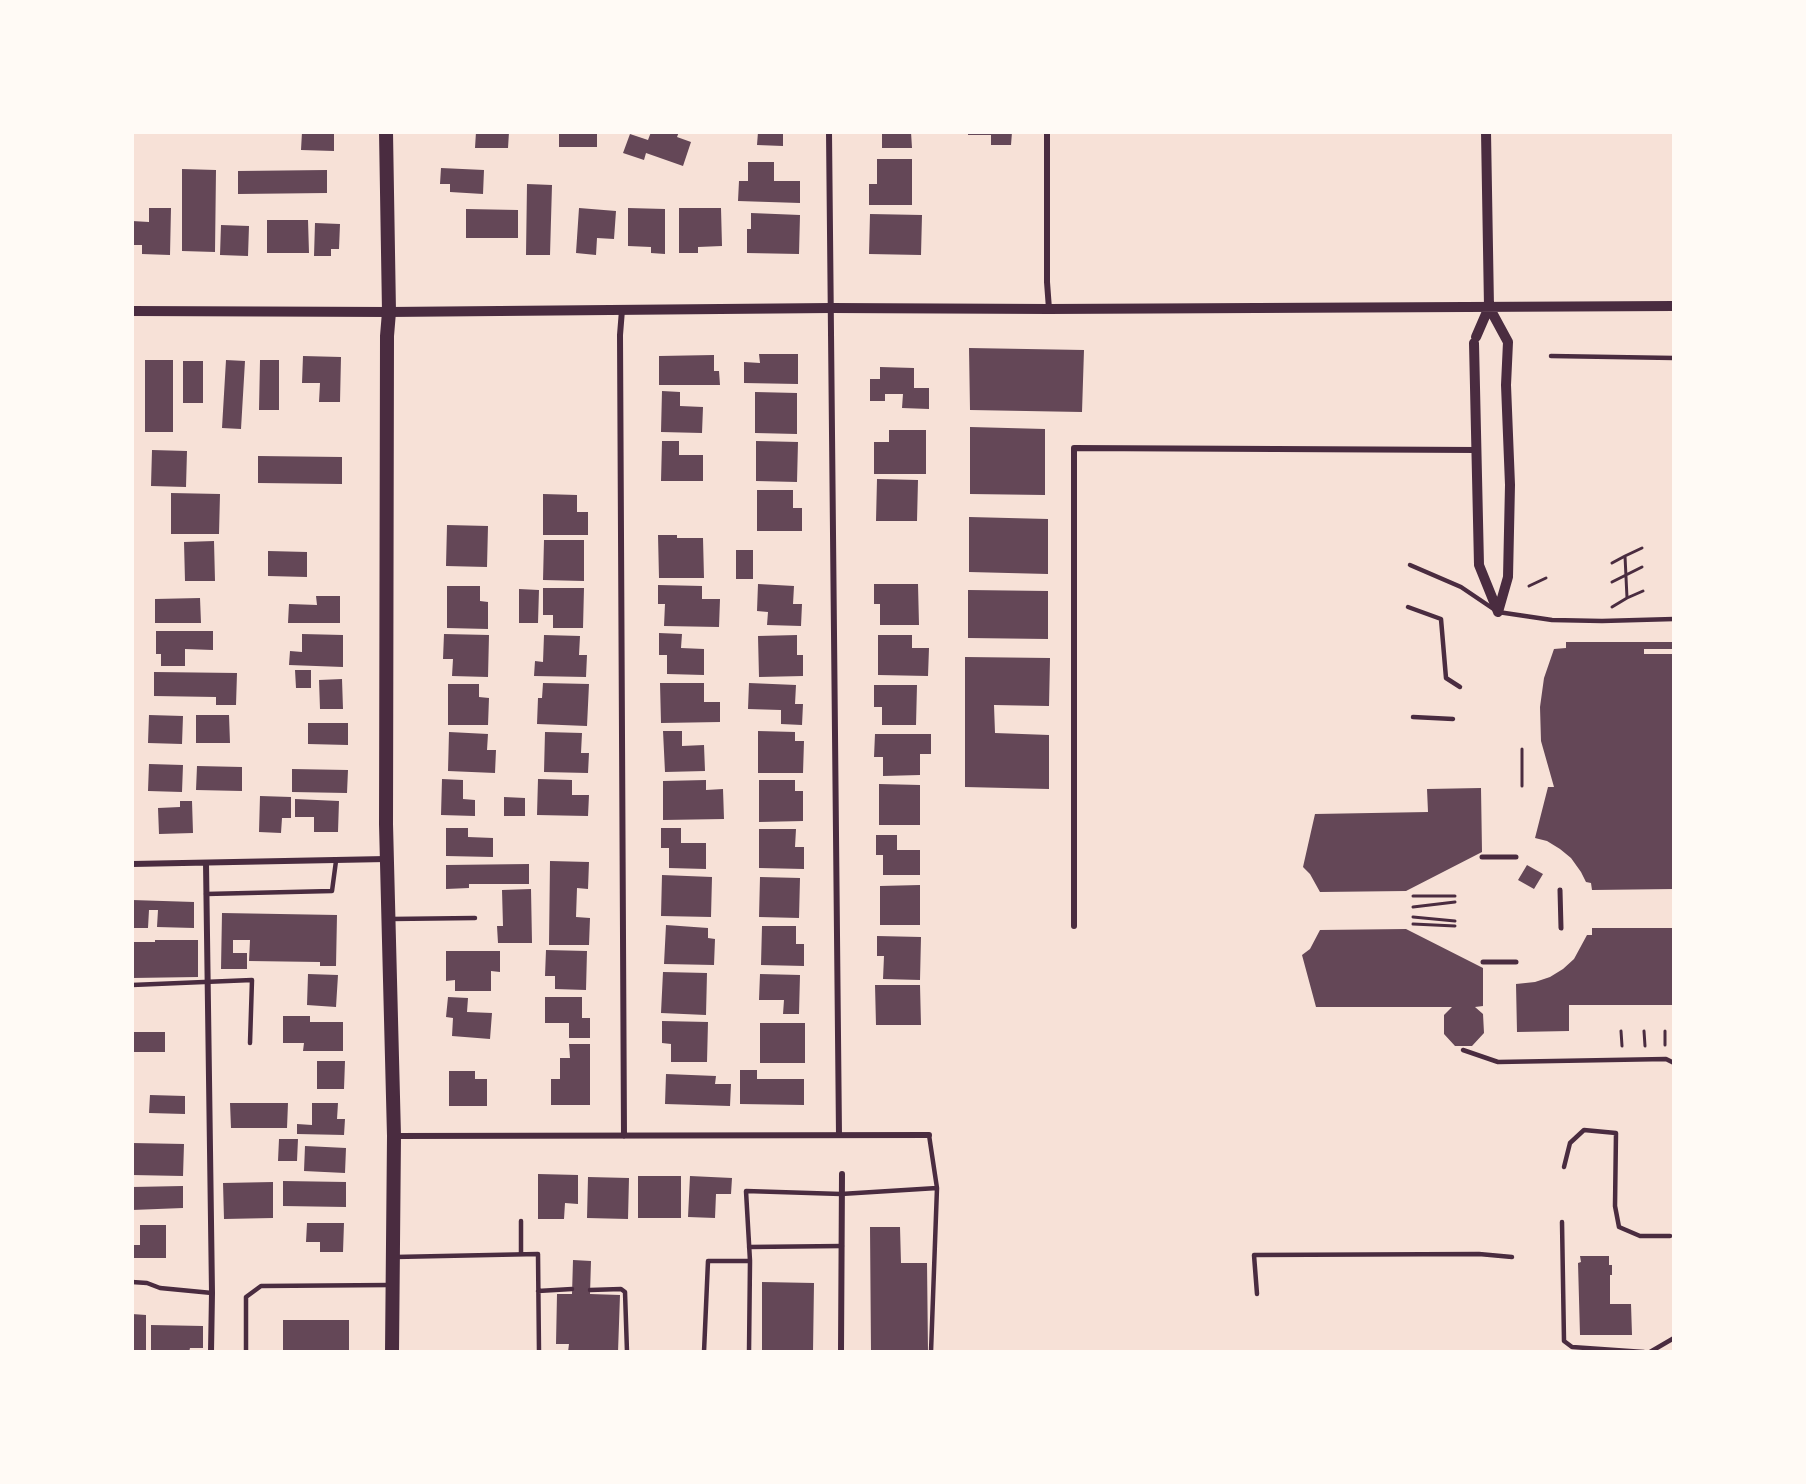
<!DOCTYPE html>
<style>
body{margin:0}
#map{position:relative;width:1806px;height:1484px;overflow:hidden;background:#f7e1d7;font-family:"Varela Round",sans-serif}
canvas{display:block}
.frame{position:absolute;inset:0;border:134px solid #fffaf5;pointer-events:none}
</style>
<div id="map">
<canvas width="1806" height="1484"></canvas>
<div class="frame"></div>
</div>
<script>
const ctx = document.querySelector('canvas').getContext('2d');
ctx.lineJoin = 'round';
function paint(path, color) {
  ctx.fillStyle = color;
  ctx.fill(path, 'evenodd');
}
function toPath(rows) {
  const path = new Path2D();
  for (const r of rows) {
    path.moveTo(r[0], r[1]);
    for (let i = 2; i < r.length; i += 2) path.lineTo(r[i], r[i + 1]);
  }
  return path;
}
function stroke(path, color, width, dash) {
  ctx.strokeStyle = color;
  ctx.lineWidth = width;
  ctx.lineCap = dash ? 'butt' : 'round';
  ctx.setLineDash(dash || []);
  ctx.stroke(path);
}
paint(toPath([
 [302,132,334,132,334,151,301,150],
 [476,132,509,132,508,148,475,148],
 [559,132,597,132,597,147,559,147],
 [651,132,679,132,677,137,691,142,683,166,646,153,644,160,623,153,630,134,648,140],
 [758,132,783,132,783,146,757,145],
 [882,132,911,132,912,148,882,148],
 [968,132,1012,132,1011,145,991,145,991,135,968,135],
 [877,159,912,159,912,205,869,205,869,184,877,184],
 [748,162,774,162,774,181,800,181,800,203,738,201,739,181,748,181],
 [441,168,484,170,483,194,450,192,450,184,440,184],
 [182,169,216,170,215,252,182,251],
 [327,170,327,193,238,194,238,171],
 [527,184,552,185,550,255,526,255],
 [149,208,171,208,170,255,142,254,142,245,132,245,132,221,149,222],
 [579,208,616,211,614,239,597,238,596,255,576,253],
 [628,208,665,209,665,254,651,253,651,247,628,246],
 [679,208,721,208,722,246,698,247,698,253,679,253],
 [466,209,518,210,518,238,466,238],
 [751,213,800,215,799,254,747,253,747,229,751,229],
 [870,214,922,215,921,255,869,254],
 [267,220,308,220,309,253,267,253],
 [315,223,340,224,339,249,331,249,331,256,314,256],
 [221,225,249,226,248,256,220,255],
 [969,348,1084,350,1082,412,970,410],
 [759,354,798,354,798,384,744,383,744,362,760,363],
 [714,355,714,371,719,371,720,385,659,385,659,356],
 [303,356,341,357,340,402,319,402,320,383,302,383],
 [145,360,173,360,173,432,145,432],
 [226,360,245,361,241,429,222,428],
 [260,360,279,360,279,410,259,410],
 [183,361,203,361,203,403,183,403],
 [880,367,914,368,914,388,929,388,929,409,902,408,903,394,885,394,885,401,870,401,870,379,880,379],
 [662,391,680,392,680,406,703,407,702,433,661,432],
 [755,392,797,393,797,434,755,433],
 [970,427,1045,429,1045,495,970,494],
 [889,430,926,430,926,474,874,474,874,442,889,442],
 [662,441,679,441,679,455,703,455,703,481,661,481],
 [756,441,798,442,797,482,756,481],
 [152,450,187,451,186,487,151,486],
 [258,456,342,457,342,484,258,483],
 [877,479,918,480,917,521,876,521],
 [757,490,793,490,793,508,802,508,802,531,757,531],
 [171,493,220,494,219,534,171,534],
 [543,494,577,495,577,512,588,512,588,535,543,535],
 [969,517,1048,519,1048,574,969,572],
 [447,525,488,526,487,567,446,566],
 [658,535,677,535,677,538,703,538,704,578,659,578],
 [544,540,584,540,584,581,543,580],
 [214,541,215,581,185,581,184,542],
 [736,550,753,550,753,579,736,579],
 [268,551,307,552,307,577,268,576],
 [758,584,794,586,793,604,802,604,801,626,767,625,768,612,757,611],
 [874,584,918,584,919,625,880,625,880,604,874,604],
 [658,585,702,586,702,599,720,599,719,627,664,626,665,604,658,604],
 [447,586,480,586,480,601,488,602,488,629,447,628],
 [543,588,584,588,583,628,553,628,553,615,543,615],
 [519,589,539,590,538,623,519,623],
 [968,590,1048,591,1048,639,968,638],
 [316,596,340,596,340,623,288,623,289,604,317,605],
 [200,598,201,623,155,623,155,599],
 [156,631,213,631,213,650,185,649,185,666,161,666,161,654,156,654],
 [659,633,682,634,681,648,704,649,704,675,667,674,667,655,659,655],
 [302,634,343,635,343,667,289,665,290,651,302,652],
 [444,634,489,635,488,677,452,676,453,659,443,659],
 [544,635,580,636,579,655,587,655,586,677,534,676,535,661,543,662],
 [797,635,797,655,803,655,803,676,759,677,758,636],
 [878,635,912,635,912,648,929,648,928,676,878,675],
 [1566,642,1674,642,1674,649,1644,649,1644,654,1674,654,1674,889,1592,890,1591,883,1586,882,1581,872,1571,858,1560,849,1547,841,1535,838,1548,787,1554,787,1541,741,1540,707,1544,678,1554,649,1566,648],
 [965,657,1050,658,1049,706,994,705,995,733,1049,735,1049,789,965,787],
 [295,670,311,670,311,688,296,688],
 [154,672,237,673,236,705,216,705,216,697,154,696],
 [342,679,343,709,320,709,319,680],
 [543,683,589,684,587,726,537,724,538,698,542,698],
 [660,683,704,683,704,702,720,702,720,722,661,723],
 [749,683,796,685,795,704,803,704,802,725,781,724,781,710,748,709],
 [448,684,479,684,479,697,489,698,488,725,448,725],
 [874,685,917,685,916,725,882,725,882,707,874,707],
 [149,715,183,716,182,744,148,743],
 [196,715,229,715,230,743,196,743],
 [308,723,348,723,348,745,308,744],
 [663,731,682,731,682,746,704,745,705,771,665,772],
 [758,731,795,732,795,741,804,741,803,773,758,773],
 [449,732,488,734,487,750,496,750,495,773,448,771],
 [545,732,582,733,581,753,589,753,588,773,544,772],
 [875,734,931,734,931,754,920,754,920,775,883,776,883,757,874,757],
 [149,764,183,765,182,792,148,791],
 [197,766,242,767,242,791,196,790],
 [292,769,348,770,347,793,292,792],
 [442,779,463,780,463,799,475,800,475,816,441,815],
 [538,779,572,780,572,795,589,795,588,816,537,815],
 [706,780,706,790,723,789,724,819,663,820,663,781],
 [759,780,795,780,795,791,803,791,803,821,759,822],
 [879,784,920,785,920,825,879,825],
 [1481,788,1482,852,1406,891,1320,892,1310,874,1303,867,1315,814,1428,812,1427,789],
 [260,796,291,797,291,818,282,818,281,833,259,832],
 [504,797,525,798,525,816,504,816],
 [295,799,339,801,338,832,314,832,314,817,295,817],
 [180,801,192,801,193,833,159,834,158,808,180,807],
 [446,828,468,828,468,837,493,838,493,857,446,856],
 [661,828,681,828,681,843,706,843,706,869,669,868,669,848,661,848],
 [759,829,796,829,795,847,804,847,804,869,759,868],
 [876,835,897,835,897,850,920,850,920,875,883,875,883,855,876,855],
 [550,861,589,862,588,889,577,888,576,917,590,918,589,945,549,945],
 [529,864,529,884,469,884,469,888,446,889,446,865],
 [1527,865,1543,874,1534,889,1518,880],
 [662,875,712,877,711,917,661,916],
 [760,877,800,878,799,918,759,917],
 [920,885,920,925,880,925,880,886],
 [531,889,532,943,498,943,497,926,503,926,502,890],
 [132,900,194,902,194,928,157,927,158,910,149,910,148,928,132,928],
 [222,913,337,915,336,966,320,966,320,962,249,961,250,940,233,940,233,953,247,953,247,969,221,969],
 [666,925,708,928,708,938,715,939,714,965,664,964],
 [762,926,796,926,796,944,804,944,804,966,761,965],
 [1592,928,1674,928,1674,1005,1569,1005,1569,1031,1517,1032,1516,984,1535,982,1550,977,1563,969,1574,959,1587,935,1592,935],
 [1406,929,1483,968,1483,1006,1475,1007,1483,1014,1484,1033,1472,1046,1455,1046,1444,1034,1444,1015,1452,1007,1316,1007,1302,955,1310,949,1320,930],
 [877,936,921,937,920,980,883,979,884,956,877,956],
 [155,940,198,940,198,977,132,978,132,942,155,942],
 [546,950,587,951,586,990,555,989,555,976,545,976],
 [446,951,500,951,500,972,491,971,491,991,455,991,455,980,446,981],
 [663,972,707,973,706,1015,661,1013],
 [308,974,338,975,336,1007,307,1005],
 [760,974,800,975,799,1014,783,1014,784,1000,759,1000],
 [875,985,920,985,921,1025,876,1025],
 [448,997,468,998,467,1012,492,1013,490,1039,452,1036,453,1018,446,1017],
 [545,997,582,997,582,1018,590,1018,590,1038,569,1038,569,1023,545,1023],
 [283,1016,310,1016,310,1022,343,1022,343,1051,303,1051,304,1043,283,1043],
 [662,1021,708,1022,707,1062,671,1062,671,1044,662,1043],
 [760,1023,805,1023,805,1063,760,1063],
 [132,1032,165,1032,165,1052,132,1052],
 [569,1044,590,1044,590,1105,551,1105,551,1079,560,1079,560,1058,570,1058],
 [317,1061,345,1061,344,1089,317,1089],
 [740,1070,757,1070,757,1079,804,1079,804,1105,740,1104],
 [449,1071,475,1071,475,1079,487,1079,487,1106,449,1106],
 [666,1074,716,1076,715,1084,731,1084,730,1106,665,1104],
 [150,1095,185,1096,185,1114,149,1113],
 [230,1103,288,1103,287,1128,231,1128],
 [312,1103,338,1103,337,1119,345,1119,344,1135,297,1134,297,1124,312,1125],
 [279,1139,298,1139,297,1161,278,1161],
 [132,1143,184,1144,183,1176,132,1175],
 [305,1146,346,1148,345,1173,304,1171],
 [538,1174,578,1175,578,1204,565,1203,564,1219,538,1219],
 [638,1176,681,1176,681,1218,638,1218],
 [690,1176,732,1178,731,1194,716,1194,715,1218,688,1217],
 [588,1177,629,1178,628,1219,587,1218],
 [283,1181,346,1182,346,1207,283,1206],
 [273,1182,273,1218,224,1219,223,1183],
 [183,1186,183,1208,132,1210,132,1187],
 [307,1223,344,1223,343,1252,320,1252,320,1242,306,1242],
 [140,1225,166,1225,166,1258,132,1258,132,1245,140,1245],
 [870,1227,900,1227,901,1263,927,1263,928,1352,871,1352],
 [1580,1256,1609,1256,1609,1265,1612,1265,1612,1275,1610,1275,1610,1304,1631,1304,1632,1335,1580,1335,1578,1263,1581,1262],
 [573,1260,591,1261,590,1294,620,1295,618,1352,568,1352,569,1344,556,1344,557,1294,572,1294],
 [762,1282,814,1283,813,1352,762,1352],
 [132,1314,146,1315,146,1352,132,1352],
 [283,1320,349,1320,349,1352,283,1352],
 [151,1325,203,1326,203,1348,190,1348,189,1352,151,1352]
]), '#644757');
stroke(toPath([
 [1625,556,1642,548],
 [1612,563,1625,556,1627,598,1612,607],
 [1612,582,1642,567],
 [1529,586,1546,578],
 [1627,598,1643,591],
 [1522,749,1522,786],
 [1413,896,1455,896],
 [1413,907,1455,902],
 [1413,917,1455,921],
 [1413,924,1455,926],
 [1621,1031,1622,1046],
 [1644,1031,1645,1046],
 [1665,1031,1665,1045]
]), '#4a2c40', 3);
stroke(toPath([
 [1551,356,1674,358],
 [1410,565,1461,587,1498,612,1552,620,1602,621,1674,619],
 [1408,607,1441,619,1446,678,1460,687],
 [1413,717,1453,719],
 [206,894,332,891,336,861],
 [391,919,475,918],
 [132,985,252,980,250,1043],
 [1463,1050,1498,1062,1666,1059,1674,1063],
 [929,1135,937,1188,931,1352],
 [1564,1167,1570,1143,1584,1130,1616,1133,1615,1206,1619,1227,1640,1236,1670,1236],
 [521,1221,521,1254],
 [1562,1222,1564,1341,1572,1347,1644,1352],
 [749,1247,842,1246],
 [395,1257,538,1254,539,1352],
 [132,1282,147,1283,160,1288,212,1293],
 [590,1290,621,1289,625,1292,627,1352],
 [538,1291,572,1289],
 [1257,1294,1254,1255,1479,1254,1512,1257],
 [246,1352,246,1297,261,1286,390,1285],
 [704,1352,708,1261,750,1261,746,1191,841,1194,937,1188],
 [749,1352,750,1261],
 [1650,1352,1674,1338]
]), '#4a2c40', 4.5);
stroke(toPath([
 [1482,857,1516,857],
 [1560,890,1561,928],
 [1483,962,1516,962]
]), '#4a2c40', 5);
stroke(toPath([
 [829,132,839,1135],
 [1047,132,1047,282,1049,309],
 [622,310,620,335,624,1136],
 [206,863,212,1293,211,1352],
 [132,864,386,859],
 [1074,926,1074,448,1476,450],
 [394,1136,929,1135],
 [841,1352,842,1174]
]), '#4a2c40', 6);
stroke(toPath([
 [1486,132,1489,307,1508,342,1506,385,1510,485,1508,577,1498,612],
 [132,311,389,312,831,308,1049,309,1674,306],
 [1476,337,1489,307],
 [1474,343,1479,565,1498,612]
]), '#4a2c40', 10);
stroke(toPath([
 [386,132,389,312,387,336,386,824,394,1136,392,1352]
]), '#4a2c40', 14);
</script>
